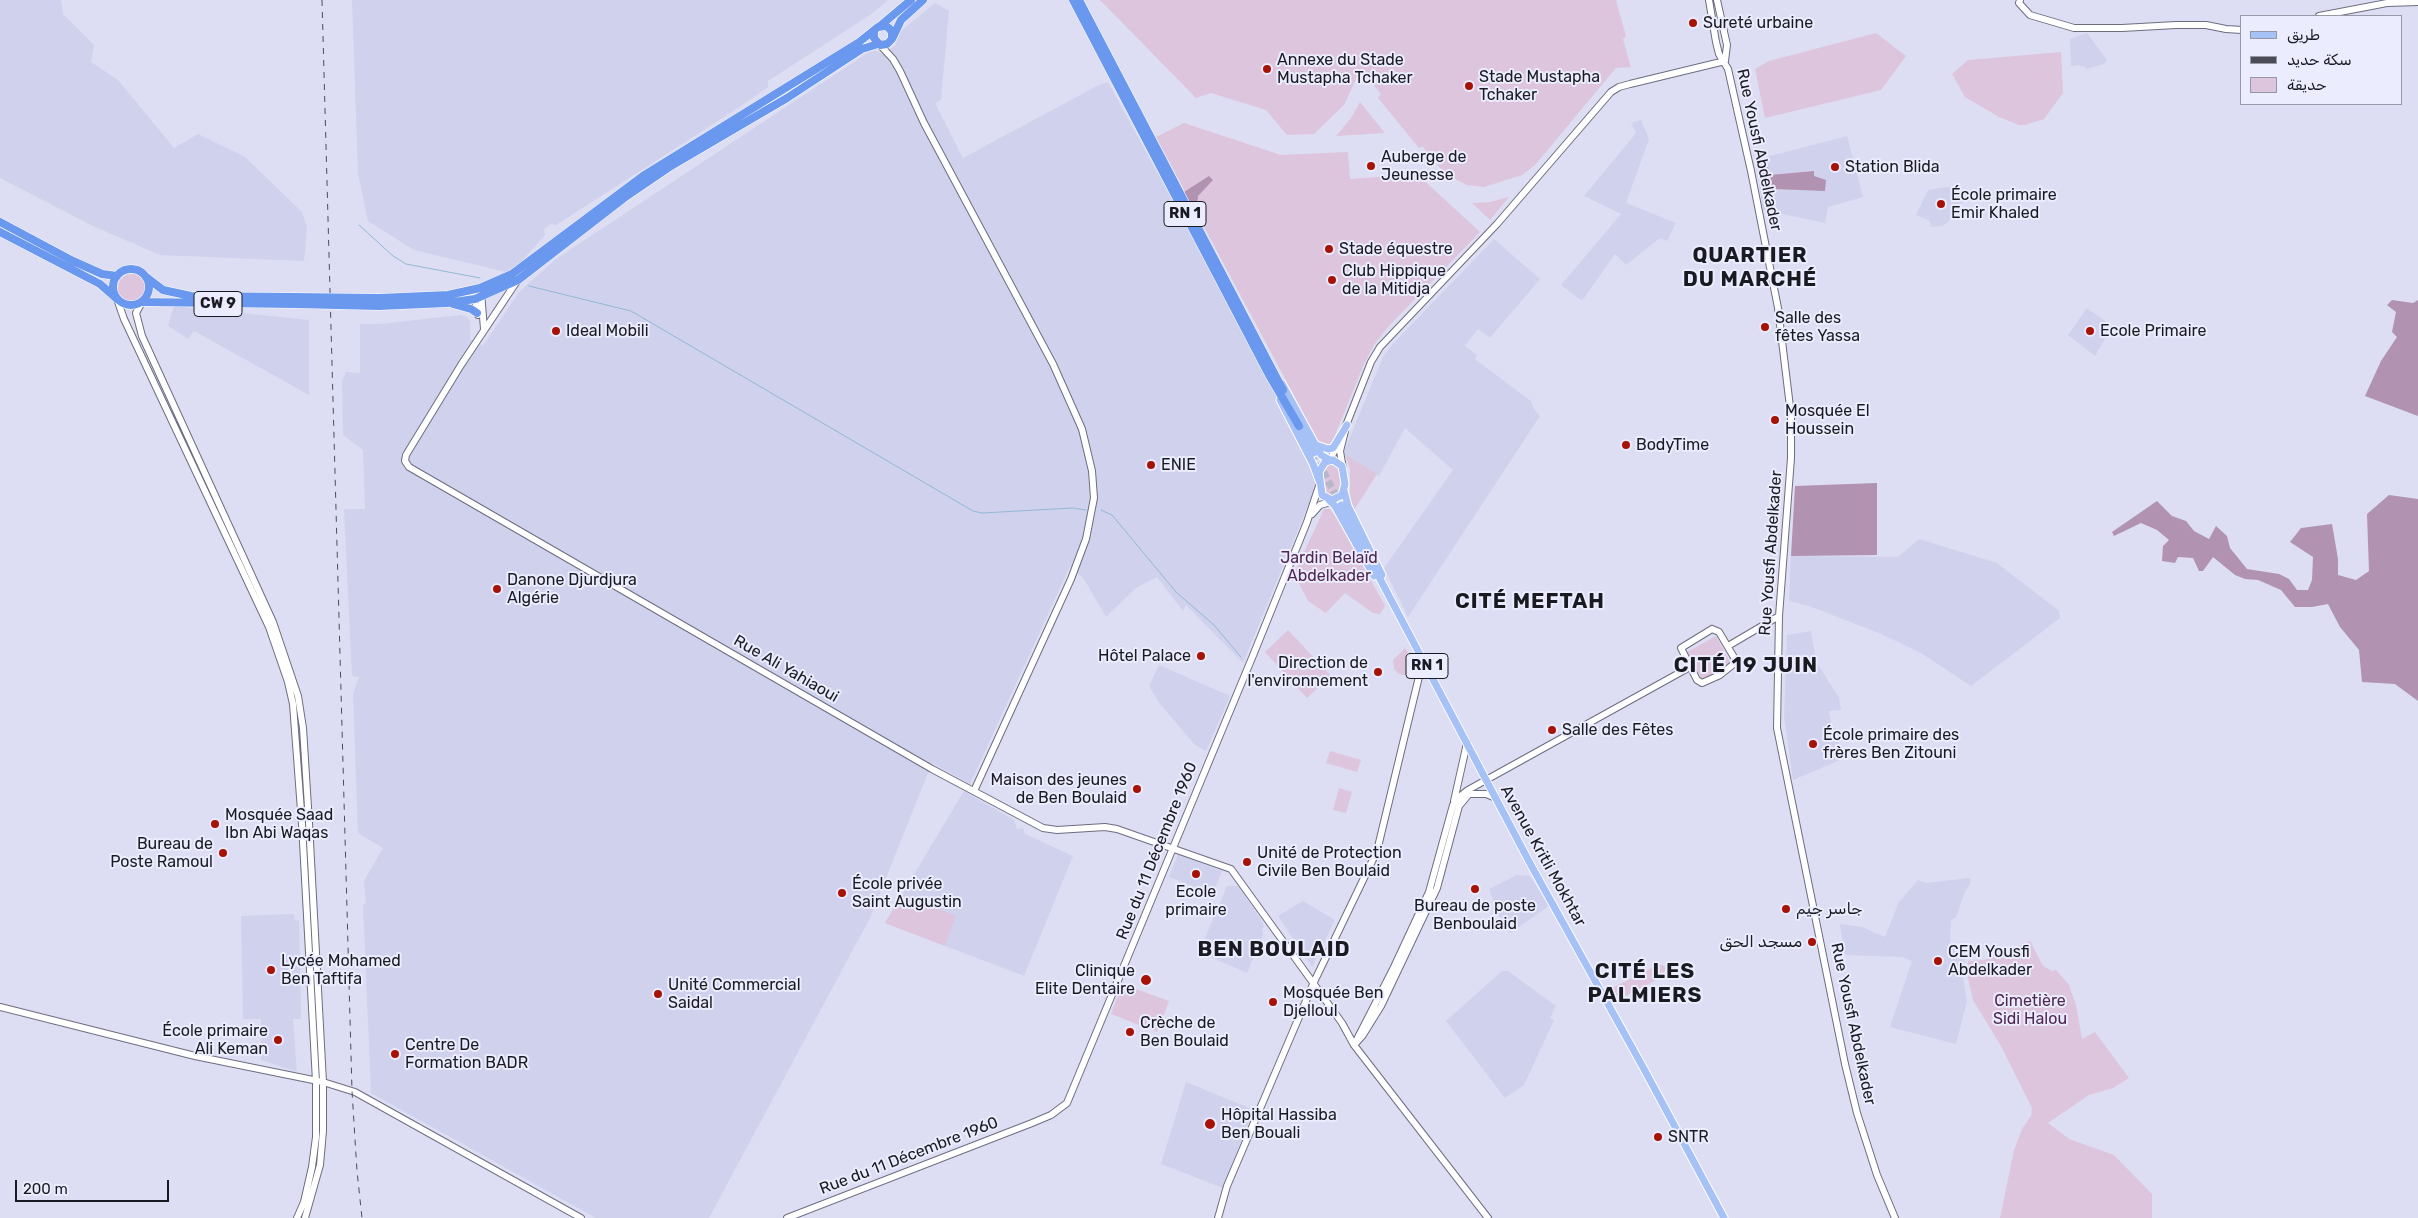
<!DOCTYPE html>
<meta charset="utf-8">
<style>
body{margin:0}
#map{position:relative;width:2418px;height:1218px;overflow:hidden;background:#dddef3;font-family:Rubik,Vazirmatn,sans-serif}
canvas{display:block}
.legend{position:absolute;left:2240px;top:15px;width:162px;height:90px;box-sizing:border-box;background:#ebecfd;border:1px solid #9798a5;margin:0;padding:6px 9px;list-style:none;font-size:15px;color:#1a1a22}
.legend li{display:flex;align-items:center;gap:10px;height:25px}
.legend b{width:25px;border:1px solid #9798a5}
.scale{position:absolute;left:15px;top:1180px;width:154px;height:22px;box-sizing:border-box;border:2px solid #1a1a22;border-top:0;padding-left:6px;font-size:15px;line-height:18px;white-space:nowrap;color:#1a1a22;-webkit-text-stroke:4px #ebecfd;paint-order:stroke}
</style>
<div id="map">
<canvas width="2418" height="1218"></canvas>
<ul class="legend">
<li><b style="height:6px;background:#a6c1f5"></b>طريق</li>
<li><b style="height:6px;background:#4b4c57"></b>سكة حديد</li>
<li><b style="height:14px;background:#ddc5dd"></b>حديقة</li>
</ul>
<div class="scale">200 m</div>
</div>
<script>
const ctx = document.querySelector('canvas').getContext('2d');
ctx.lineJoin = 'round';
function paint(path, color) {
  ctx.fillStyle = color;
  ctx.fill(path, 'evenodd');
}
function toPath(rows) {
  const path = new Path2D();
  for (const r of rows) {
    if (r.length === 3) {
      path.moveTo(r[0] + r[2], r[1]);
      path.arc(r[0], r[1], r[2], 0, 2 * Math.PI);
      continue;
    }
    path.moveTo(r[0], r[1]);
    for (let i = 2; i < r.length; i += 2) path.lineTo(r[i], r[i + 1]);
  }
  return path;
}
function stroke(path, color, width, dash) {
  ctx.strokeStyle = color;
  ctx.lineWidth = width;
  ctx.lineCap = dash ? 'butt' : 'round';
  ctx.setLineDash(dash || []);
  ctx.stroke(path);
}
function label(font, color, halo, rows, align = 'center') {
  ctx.font = font + ' Rubik,Vazirmatn,sans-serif';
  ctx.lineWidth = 4;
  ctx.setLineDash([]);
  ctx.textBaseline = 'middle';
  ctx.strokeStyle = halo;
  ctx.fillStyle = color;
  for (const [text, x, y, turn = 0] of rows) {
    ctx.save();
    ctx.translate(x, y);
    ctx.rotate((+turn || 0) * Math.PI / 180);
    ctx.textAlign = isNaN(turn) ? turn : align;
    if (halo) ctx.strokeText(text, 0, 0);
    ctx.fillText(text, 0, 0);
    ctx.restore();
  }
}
paint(toPath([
 [0,0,61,0,63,14,94,45,91,62,118,80,174,148,198,134,245,157,302,212,307,228,304,261,160,255,93,226,0,178],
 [352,0,888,0,870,15,768,81,768,87,738,108,556,225,551,224,544,229,545,235,521,262,506,272,414,250,368,221,358,173],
 [935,3,949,11,941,100,935,103,963,158,1097,86,1108,82,1241,326,1310,464,1315,479,1314,491,1243,663,1186,605,1183,611,1157,577,1136,588,1106,617,1084,579,1070,566,970,784,932,763,870,918,709,1218,596,1218,371,1093,363,904,366,905,364,881,383,848,358,833,353,694,359,677,352,676,344,509,365,509,363,450,343,435,342,381,346,372,360,373,360,324,379,324,460,315,467,317,470,321,470,339,483,346,519,292,556,259,869,52,876,51,882,54,895,46,901,31],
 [2087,33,2107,60,2104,64,2086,69,2085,66,2081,67,2080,65,2071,66,2070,39],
 [1641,120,1649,139,1626,203,1676,223,1667,241,1660,238,1626,265,1615,254,1582,301,1561,285,1621,214,1584,196,1636,133,1631,123],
 [1847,136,1863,197,1828,207,1825,223,1763,210,1755,160],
 [1954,186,1968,194,1948,222,1942,226,1931,227,1930,221,1916,215,1928,190],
 [1494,239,1540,279,1490,338,1478,329,1465,346,1477,355,1475,359,1531,401,1534,409,1540,416,1408,617,1384,568,1453,470,1405,428,1379,476,1345,454,1345,449,1383,357,1391,346],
 [174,306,309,320,309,395,194,331,188,339,168,326],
 [2087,308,2112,326,2095,356,2068,335],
 [1919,539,1997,563,2059,611,2060,618,1971,686,1921,653,1879,633,1809,606,1789,601,1791,556,1898,557],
 [1811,631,1816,661,1839,698,1841,710,1829,711,1832,728,1836,728,1840,760,1793,780,1784,716,1787,635],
 [1159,665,1230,696,1206,751,1194,744,1160,704,1149,686],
 [964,791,1014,820,1017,829,1023,828,1025,834,1073,856,1024,976,885,923],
 [1178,854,1222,871,1213,894,1169,877],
 [1517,875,1530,876,1549,906,1510,933,1499,916,1489,889],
 [1970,878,1971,882,1965,892,1956,917,1951,920,1950,946,1966,953,1962,971,1967,1001,1956,1044,1890,1027,1912,961,1902,957,1845,955,1840,924,1862,927,1885,937,1899,902,1918,880,1926,883],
 [1227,886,1238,886,1262,921,1264,928,1262,928,1263,935,1247,973,1199,952],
 [1303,901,1335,920,1312,967,1278,916],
 [294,914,295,921,299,920,301,1019,293,1019,297,1072,261,1060,261,1019,243,1019,241,916],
 [1502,971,1508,971,1556,1006,1550,1018,1554,1020,1524,1085,1505,1098,1446,1021],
 [1186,1082,1254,1110,1223,1188,1161,1164]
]), '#d0d1ed');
paint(toPath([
 [1100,0,1616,0,1626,36,1623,39,1631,68,1628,67,1616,68,1535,165,1522,175,1484,187,1467,185,1445,174,1422,146,1419,148,1378,98,1381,94,1363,72,1357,77,1344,105,1314,134,1287,135,1266,110,1211,93,1196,98],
 [1876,33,1906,56,1881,90,1765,118,1755,69,1769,61],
 [2061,52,2063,93,2044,119,2025,125,2019,125,1999,117,1965,97,1952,74,1968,60],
 [1360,102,1385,133,1336,136,1351,118],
 [1184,123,1281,155,1348,152,1350,179,1417,174,1480,232,1387,328,1374,345,1364,364,1333,440,1329,445,1320,444,1156,137],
 [1509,197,1490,220,1472,203,1490,202],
 [132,288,14],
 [1345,454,1377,474,1354,510,1350,502,1350,469],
 [1331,464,1340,469,1342,487,1340,493,1332,497,1325,494,1321,473,1327,465],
 [1324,509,1330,509,1335,515,1385,606,1380,614,1373,613,1345,593,1326,613,1308,601,1294,574],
 [1288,630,1331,676,1307,698,1265,652],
 [1716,636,1731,664,1702,680,1687,652],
 [1405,648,1418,668,1417,674,1413,677,1399,674,1394,669,1393,660],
 [1330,751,1361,760,1357,772,1326,763],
 [1339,788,1352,792,1346,813,1333,810],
 [902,894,956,916,945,946,885,923],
 [2030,941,2043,966,2052,971,2056,970,2069,985,2076,1005,2082,1039,2095,1032,2129,1078,2113,1088,2089,1095,2048,1123,2069,1139,2114,1155,2152,1194,2152,1218,2000,1218,2014,1150,2022,1129,2031,1116,2032,1108,2001,1046,1973,1000,1967,974,1968,961,1984,960,2003,954],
 [1658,965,1663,965,1666,968,1662,977,1614,1002,1608,990],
 [1122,984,1169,1001,1157,1032,1111,1014]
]), '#ddc5dd');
paint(toPath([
 [1768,167,1770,175,1814,171,1814,176,1826,180,1825,191,1774,189,1772,186,1763,186,1761,169],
 [1209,176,1213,180,1198,196,1197,205,1193,208,1184,192],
 [2392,300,2413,303,2418,300,2418,416,2365,396,2381,361,2397,337,2392,332,2396,312,2387,305],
 [1877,483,1877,555,1791,556,1795,486],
 [2389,495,2418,499,2418,701,2395,684,2362,682,2359,650,2340,627,2328,604,2312,607,2295,607,2281,590,2258,580,2245,579,2235,575,2213,557,2203,571,2199,571,2193,558,2178,557,2175,563,2162,561,2163,546,2169,540,2157,530,2141,523,2114,536,2112,532,2157,501,2172,516,2186,521,2194,531,2209,539,2216,526,2227,536,2230,548,2247,569,2279,574,2289,579,2297,590,2308,590,2312,580,2313,557,2290,542,2301,528,2332,524,2338,559,2338,575,2356,580,2369,571,2367,514]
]), '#b192b1');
stroke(toPath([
 [359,225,393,256,406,264,480,278],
 [529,286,631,311,973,511,982,513,1073,508,1086,510],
 [1101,510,1112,515,1176,592,1214,625,1241,657]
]), '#92b8d4', 1);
stroke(toPath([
 [1314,453,1339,502]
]), '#b6b7c9', 7, [7, 3.5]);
const secondary = toPath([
 [1709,0,1716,42,1719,54,1728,69,1751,171,1778,308,1791,415,1791,458,1779,616,1777,728,1845,1064,1857,1113,1877,1175,1895,1218],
 [1717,0,1727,45,1725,61],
 [2020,0,2019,3,2030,15,2074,28,2122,28,2176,25,2206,25,2226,29,2242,30],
 [2319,16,2387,3,2418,2],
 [880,45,893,59,900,71,924,123,1053,364,1082,429,1092,471,1094,498,1086,539,1071,579,974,791],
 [517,281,461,365,406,455,405,461,409,467,932,769,1043,828,1057,830,1105,827,1117,829,1231,869,1342,1023,1354,1045,1488,1218],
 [473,290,478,315],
 [481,292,484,329],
 [117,299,124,319,269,627,288,682,293,704,302,824,316,1081,316,1137,312,1167,304,1202,297,1218],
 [142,302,136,313,142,336,273,622,298,696,303,728,309,823,323,1082,323,1131,320,1165,305,1218],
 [1345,428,1371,362,1380,347,1497,224,1611,92,1619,87,1630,84,1725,61],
 [1330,460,1338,444],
 [1343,469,1340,451,1345,431],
 [1312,514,1320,505,1334,501],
 [1712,629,1719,632,1735,659,1735,663,1720,675,1702,683,1697,680,1681,648,1712,629],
 [1728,646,1779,616],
 [1470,794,1486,794,1496,798],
 [1454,801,1467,743],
 [0,1007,195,1056,323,1082,355,1092,581,1218],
 [1355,1044,1363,1035,1381,1006,1437,888,1459,806,1469,794],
 [1354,1045,1394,967,1429,892,1453,805,1459,797,1468,790,1690,667],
 [787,1218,1032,1123,1051,1115,1067,1103,1254,653,1307,522,1320,483],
 [1218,1218,1227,1186,1314,982,1377,851,1423,660]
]);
const primary = toPath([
 [1282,384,1321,455,1330,460],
 [1280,400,1313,464,1320,483],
 [1299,426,1314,453],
 [1316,445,1328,449,1333,448,1347,425],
 [1333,460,1342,466,1345,484,1342,495,1332,500,1322,495,1319,472,1325,462,1333,460],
 [1344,491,1348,506,1382,575],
 [1329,500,1335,506,1374,576],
 [1341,505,1532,867,1644,1069,1724,1218]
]);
const highway = toPath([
 [1073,0,1269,375,1299,426],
 [1079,0,1283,390],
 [880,26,911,0],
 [893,37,901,20,923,0],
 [0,222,73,261,102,274,117,276],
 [0,232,100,284,117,299],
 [131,287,18],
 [146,277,163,290,191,296,294,297],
 [379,298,448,295,480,288,512,274,643,176,858,43,878,27,885,26,889,28,892,32,892,39,887,44,880,45,874,38,874,31],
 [142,302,294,304],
 [453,304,471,309,477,313],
 [379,306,447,303,475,299,518,280,624,198,671,166,787,98,862,49,878,44]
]);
stroke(secondary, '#6c6d7f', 8);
stroke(primary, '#fff', 9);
stroke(highway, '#fff', 9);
stroke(secondary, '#fff', 6);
stroke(primary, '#a6c1f5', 7);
stroke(highway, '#6a98ee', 8);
stroke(toPath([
 [322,0,352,1091,357,1171,362,1218]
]), '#4b4c57', 1, [6, 6]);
const highwayBridge = toPath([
 [294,297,379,298],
 [294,304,379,306]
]);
stroke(highwayBridge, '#fff', 9, []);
stroke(highwayBridge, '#6a98ee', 8);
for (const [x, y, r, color] of [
 [1693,23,5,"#a61306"],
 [1267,69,5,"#a61306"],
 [1469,86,5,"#a61306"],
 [1371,166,5,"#a61306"],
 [1835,167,5,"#a61306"],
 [1941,204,5,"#a61306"],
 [1329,249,5,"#a61306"],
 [1332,280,5,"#a61306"],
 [1765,327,5,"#a61306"],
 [556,331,5,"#a61306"],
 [2090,331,5,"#a61306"],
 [1775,420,5,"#a61306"],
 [1626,445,5,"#a61306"],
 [1151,465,5,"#a61306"],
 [497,589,5,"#a61306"],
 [1201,656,5,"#a61306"],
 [1378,672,5,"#a61306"],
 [1552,730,5,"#a61306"],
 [1813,744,5,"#a61306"],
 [1137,789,5,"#a61306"],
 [215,824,5,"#a61306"],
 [223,853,5,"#a61306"],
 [1247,862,5,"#a61306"],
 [1196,874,5,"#a61306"],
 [1475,889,5,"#a61306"],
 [842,893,5,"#a61306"],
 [1786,909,5,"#a61306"],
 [1812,942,5,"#a61306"],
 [1938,961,5,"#a61306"],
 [271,970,5,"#a61306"],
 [1146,980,6,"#a61306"],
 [658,994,5,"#a61306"],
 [1273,1002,5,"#a61306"],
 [1130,1032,5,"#a61306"],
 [278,1040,5,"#a61306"],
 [395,1054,5,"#a61306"],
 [1210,1124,6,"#a61306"],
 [1658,1137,5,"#a61306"]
]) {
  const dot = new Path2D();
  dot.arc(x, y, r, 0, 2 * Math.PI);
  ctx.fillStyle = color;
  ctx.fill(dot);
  stroke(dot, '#ebecfd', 2);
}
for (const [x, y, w] of [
 [1185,214,42],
 [218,304,48],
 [1427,666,42]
]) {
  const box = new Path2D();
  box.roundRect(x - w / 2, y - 12.5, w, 25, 4);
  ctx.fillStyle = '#ebecfd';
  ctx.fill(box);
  stroke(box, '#1a1a22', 1);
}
label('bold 15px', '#1a1a22', null, [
 ["RN 1",1185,214],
 ["CW 9",218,304],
 ["RN 1",1427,666]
]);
label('16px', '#1a1a22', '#ebecfd', [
 ["Sureté urbaine",1703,23],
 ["Annexe du Stade",1277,60],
 ["Mustapha Tchaker",1277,78],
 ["Stade Mustapha",1479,77],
 ["Tchaker",1479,95],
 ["Auberge de",1381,157],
 ["Jeunesse",1381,175],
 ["Station Blida",1845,167],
 ["École primaire",1951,195],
 ["Emir Khaled",1951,213],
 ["Stade équestre",1339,249],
 ["Club Hippique",1342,271],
 ["de la Mitidja",1342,289],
 ["Salle des",1775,318],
 ["fêtes Yassa",1775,336],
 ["Ideal Mobili",566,331],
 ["Ecole Primaire",2100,331],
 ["Mosquée El",1785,411],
 ["Houssein",1785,429],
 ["BodyTime",1636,445],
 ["ENIE",1161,465],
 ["Danone Djurdjura",507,580],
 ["Algérie",507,598],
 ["Hôtel Palace",1191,656,"right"],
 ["Direction de",1368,663,"right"],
 ["l'environnement",1368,681,"right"],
 ["Salle des Fêtes",1562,730],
 ["École primaire des",1823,735],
 ["frères Ben Zitouni",1823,753],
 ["Maison des jeunes",1127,780,"right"],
 ["de Ben Boulaid",1127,798,"right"],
 ["Mosquée Saad",225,815],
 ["Ibn Abi Waqas",225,833],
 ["Bureau de",213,844,"right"],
 ["Poste Ramoul",213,862,"right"],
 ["Unité de Protection",1257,853],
 ["Civile Ben Boulaid",1257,871],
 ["École privée",852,884],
 ["Saint Augustin",852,902],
 ["Ecole",1196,892,"center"],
 ["primaire",1196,910,"center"],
 ["Bureau de poste",1475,906,"center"],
 ["Benboulaid",1475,924,"center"],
 ["جاسر جيم",1796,909],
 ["مسجد الحق",1802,942,"right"],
 ["CEM Yousfi",1948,952],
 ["Abdelkader",1948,970],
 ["Lycée Mohamed",281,961],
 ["Ben Taftifa",281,979],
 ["Clinique",1135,971,"right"],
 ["Elite Dentaire",1135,989,"right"],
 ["Unité Commercial",668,985],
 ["Saidal",668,1003],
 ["Mosquée Ben",1283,993],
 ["Djelloul",1283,1011],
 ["Crèche de",1140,1023],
 ["Ben Boulaid",1140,1041],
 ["École primaire",268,1031,"right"],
 ["Ali Keman",268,1049,"right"],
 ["Centre De",405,1045],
 ["Formation BADR",405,1063],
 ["Hôpital Hassiba",1221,1115],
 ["Ben Bouali",1221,1133],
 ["SNTR",1668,1137]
], 'left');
label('16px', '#1a1a22', '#ebecfd', [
 ["Rue Yousfi Abdelkader",1759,150,78],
 ["Rue Yousfi Abdelkader",1771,553,-86],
 ["Rue Ali Yahiaoui",786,669,30],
 ["Rue du 11 Décembre 1960",1157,851,-68],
 ["Avenue Kritli Mokhtar",1543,856,61],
 ["Rue Yousfi Abdelkader",1853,1024,78],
 ["Rue du 11 Décembre 1960",909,1156,-21]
]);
label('16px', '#4f2751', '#ebecfd', [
 ["Jardin Belaïd",1329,558],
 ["Abdelkader",1329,576],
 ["Cimetière",2030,1001],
 ["Sidi Halou",2030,1019]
]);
ctx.letterSpacing = '1px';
label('bold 21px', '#1a1a22', '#ebecfd', [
 ["QUARTIER",1750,256],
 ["DU MARCHÉ",1750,280],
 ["CITÉ MEFTAH",1530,602],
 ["CITÉ 19 JUIN",1746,666],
 ["BEN BOULAID",1274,950],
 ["CITÉ LES",1645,972],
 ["PALMIERS",1645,996]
]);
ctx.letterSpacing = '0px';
</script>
